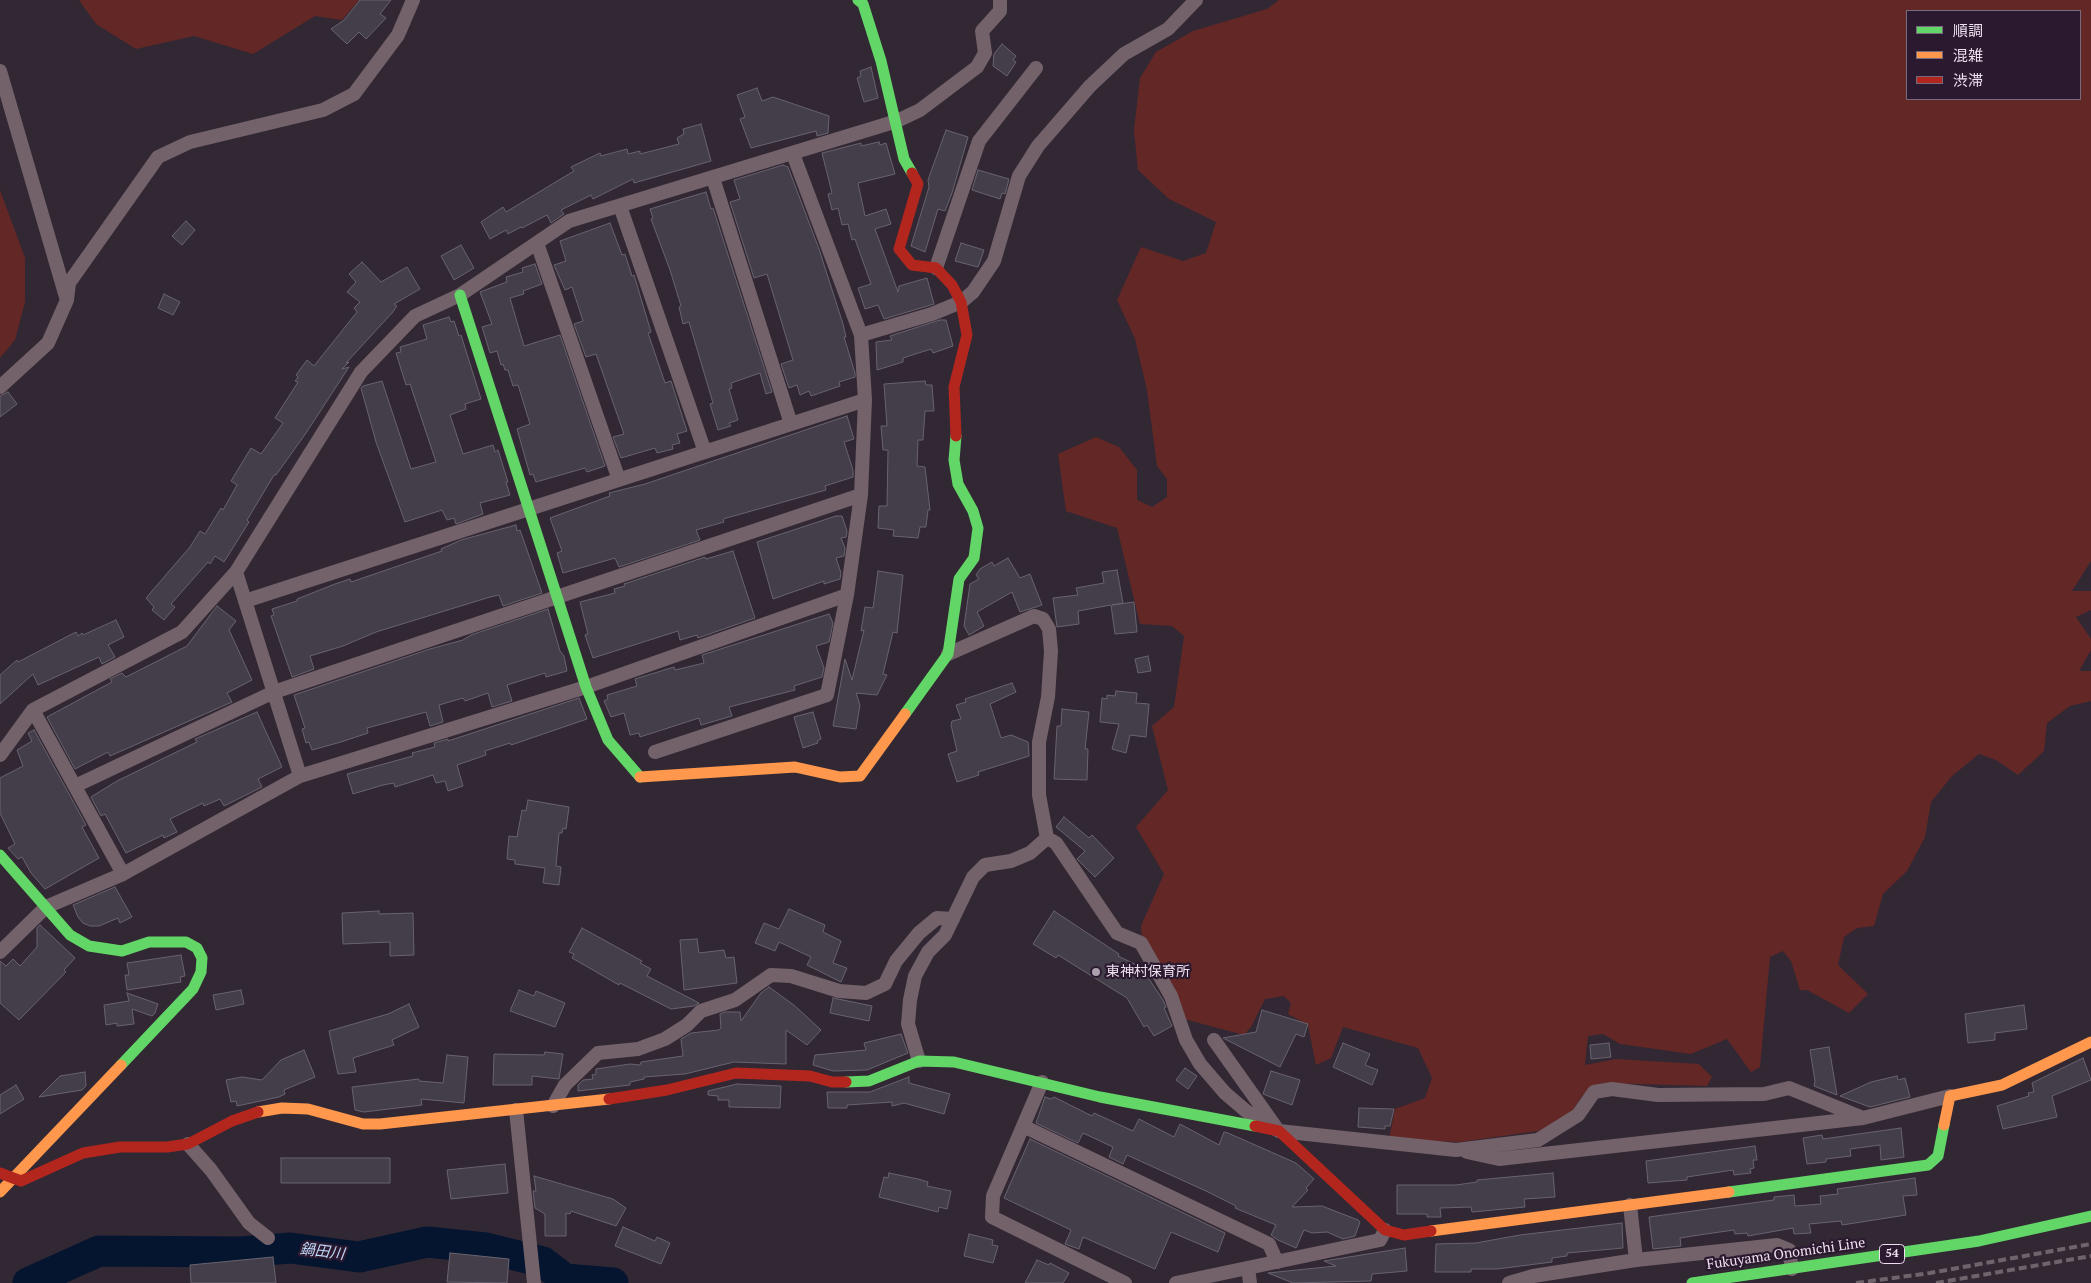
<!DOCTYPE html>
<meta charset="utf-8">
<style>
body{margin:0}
#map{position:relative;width:2091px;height:1283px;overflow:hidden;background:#322834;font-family:"PT Serif","Noto Sans JP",serif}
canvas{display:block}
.legend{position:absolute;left:1906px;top:10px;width:175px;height:90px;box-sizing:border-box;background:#2b192f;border:1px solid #79697c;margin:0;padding:6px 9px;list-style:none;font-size:15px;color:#ede1f0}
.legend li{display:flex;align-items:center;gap:10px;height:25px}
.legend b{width:25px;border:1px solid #79697c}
</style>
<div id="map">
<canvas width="2091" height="1283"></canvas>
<ul class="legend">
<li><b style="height:6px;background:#63d668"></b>順調</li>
<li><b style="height:6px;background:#ff974d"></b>混雑</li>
<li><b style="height:6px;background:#b3261e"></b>渋滞</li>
</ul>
</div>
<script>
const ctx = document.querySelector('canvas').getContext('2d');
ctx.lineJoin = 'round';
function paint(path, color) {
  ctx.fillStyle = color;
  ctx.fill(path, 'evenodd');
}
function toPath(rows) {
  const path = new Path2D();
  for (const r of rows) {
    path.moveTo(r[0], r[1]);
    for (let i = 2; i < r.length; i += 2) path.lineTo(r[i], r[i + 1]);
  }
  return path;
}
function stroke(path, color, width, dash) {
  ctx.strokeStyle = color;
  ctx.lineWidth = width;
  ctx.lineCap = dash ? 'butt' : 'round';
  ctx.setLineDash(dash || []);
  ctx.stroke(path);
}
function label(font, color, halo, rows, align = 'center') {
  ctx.font = font + ' "PT Serif","Noto Sans JP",serif';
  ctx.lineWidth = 4.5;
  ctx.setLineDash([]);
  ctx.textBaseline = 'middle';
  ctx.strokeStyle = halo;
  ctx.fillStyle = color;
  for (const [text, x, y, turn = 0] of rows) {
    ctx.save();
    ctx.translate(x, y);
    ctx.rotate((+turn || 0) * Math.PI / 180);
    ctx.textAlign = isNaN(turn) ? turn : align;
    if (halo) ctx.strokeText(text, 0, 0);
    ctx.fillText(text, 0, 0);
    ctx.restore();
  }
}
paint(toPath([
 [79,0,359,0,342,20,315,16,253,54,194,36,136,49,96,24],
 [1279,0,2091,0,2091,561,2072,591,2091,591,2091,610,2076,617,2091,639,2091,650,2079,671,2091,671,2091,701,2070,706,2047,723,2044,751,2018,775,1996,760,1979,754,1952,776,1931,802,1925,837,1907,871,1883,894,1874,926,1857,928,1844,937,1838,965,1868,994,1849,1013,1807,990,1800,990,1791,961,1783,951,1770,957,1760,1067,1751,1072,1727,1039,1691,1054,1620,1044,1603,1034,1588,1036,1585,1065,1616,1059,1699,1064,1712,1077,1707,1086,1602,1083,1582,1096,1568,1118,1538,1131,1460,1142,1389,1139,1395,1109,1425,1098,1432,1078,1418,1048,1343,1027,1331,1058,1316,1065,1308,1025,1288,1014,1291,1003,1284,996,1265,999,1251,1027,1244,1035,1184,1019,1174,986,1143,955,1141,926,1164,874,1136,827,1168,790,1152,726,1174,707,1184,636,1172,626,1140,624,1117,528,1066,511,1058,454,1096,437,1119,447,1137,470,1137,500,1152,507,1167,497,1167,479,1157,466,1147,390,1135,339,1117,300,1141,247,1183,261,1206,253,1216,222,1169,199,1138,170,1134,130,1140,78,1156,52,1193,31,1267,9],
 [1907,11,2080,11,2080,99,1907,99],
 [0,190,25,258,25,302,15,340,0,358]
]), '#632726');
stroke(toPath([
 [28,1283,99,1251,241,1252,290,1248,359,1257,427,1242,486,1248,543,1262,565,1279,613,1283]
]), '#05152f', 31);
const building = toPath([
 [360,0,391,0,380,14,386,18,366,39,359,32,347,44,331,29,344,20,360,0],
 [1002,44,1016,56,1013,60,1016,62,1007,76,993,66,994,54,1002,44],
 [871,67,878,98,864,102,857,78,861,76,860,71,871,67],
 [757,88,762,101,773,97,829,116,828,133,817,136,816,131,751,148,740,119,745,117,737,95,757,88],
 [701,124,711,161,634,183,633,179,593,199,591,195,561,210,564,214,551,223,547,215,522,228,521,227,508,234,506,230,490,239,481,222,503,207,506,212,574,171,571,167,600,153,601,156,627,149,628,154,640,151,640,154,679,144,677,138,684,134,683,129,701,124],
 [946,130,968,137,952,193,945,211,938,209,925,252,911,246,929,187,928,180,946,130],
 [879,142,880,145,886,143,895,174,858,183,865,216,886,209,891,224,875,229,898,292,899,286,927,278,934,304,884,319,878,305,865,309,858,288,871,284,855,239,852,240,848,224,842,225,838,208,832,210,828,194,832,193,822,153,861,143,861,146,879,142],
 [783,165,788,167,819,249,843,324,846,337,844,337,855,373,855,377,839,382,840,386,811,396,809,391,800,395,797,385,789,388,781,364,793,360,767,274,754,278,730,202,740,199,734,180,783,165],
 [978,170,1009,179,1005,194,1002,193,1000,199,972,190,978,170],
 [706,192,711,209,713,208,772,392,766,394,760,373,731,383,732,388,729,389,738,420,729,423,731,426,718,430,710,404,713,403,689,322,683,324,679,307,681,306,670,270,651,219,653,218,650,209,706,192],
 [186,221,195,230,182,245,172,236,186,221],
 [610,223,622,255,625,254,632,276,634,275,651,332,648,333,665,383,671,381,687,431,677,434,680,443,672,445,673,449,657,453,655,448,621,458,613,437,624,434,596,354,586,357,574,324,583,321,572,287,565,290,554,265,566,261,560,241,610,223],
 [961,243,984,250,978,267,955,261,961,243],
 [461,245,474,268,454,280,441,256,461,245],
 [362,262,381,282,407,267,420,289,394,304,397,306,392,313,346,363,349,362,342,369,349,367,306,433,276,475,274,475,247,520,249,522,224,562,215,556,210,564,208,562,171,604,175,607,164,620,152,610,154,607,146,598,190,547,200,531,205,534,221,508,223,510,237,485,231,481,251,448,261,454,283,423,275,418,298,382,295,381,298,377,296,375,307,360,314,366,357,312,354,308,360,302,347,292,356,282,349,274,362,262],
 [535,264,542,284,523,291,524,294,510,298,524,346,560,335,605,466,587,472,585,468,536,482,533,474,530,475,517,429,530,424,518,385,513,386,508,370,505,370,503,364,501,365,497,351,490,353,482,327,492,324,480,292,507,282,506,277,523,272,522,268,535,264],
 [164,294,180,302,173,315,158,308,164,294],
 [449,317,451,322,454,321,459,336,461,335,481,399,465,404,466,409,450,415,463,454,493,445,495,452,498,450,508,482,506,482,510,495,480,503,483,514,456,524,454,518,447,520,442,510,405,522,376,442,361,388,363,386,382,381,411,469,436,462,410,384,406,385,396,353,401,352,400,347,427,339,423,325,449,317],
 [940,320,946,320,953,346,933,353,931,349,903,358,903,362,877,370,876,342,892,340,890,336,940,320],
 [925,381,926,385,932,385,934,411,925,411,923,440,918,440,917,466,925,467,930,510,928,510,926,527,920,527,918,538,893,536,894,530,878,528,879,506,887,506,888,450,883,450,881,426,887,426,884,384,925,381],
 [8,392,17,404,0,417,0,396,8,392],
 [847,416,854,439,844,442,853,470,853,477,825,486,826,490,723,519,724,522,696,530,700,540,619,567,615,558,563,573,557,553,562,551,550,518,610,496,609,493,645,484,847,416],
 [836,516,842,516,847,531,846,537,841,538,845,548,844,556,836,558,841,573,840,579,824,584,824,581,773,599,757,542,836,516],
 [516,525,517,531,520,530,542,593,503,606,499,595,490,597,376,632,343,646,310,656,314,669,292,677,271,616,274,615,272,609,297,601,297,599,335,584,350,579,351,582,442,551,441,549,461,540,516,525],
 [733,551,755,618,698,638,697,635,680,640,678,631,593,658,585,635,588,634,580,602,615,593,614,589,625,586,624,584,705,557,706,559,733,551],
 [1008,558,1020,578,1030,574,1042,605,1020,612,1012,592,977,612,984,626,969,635,964,626,970,584,979,579,976,575,980,569,992,562,994,566,1008,558],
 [1117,570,1123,603,1112,605,1134,602,1137,632,1115,634,1111,605,1078,611,1079,624,1057,627,1053,598,1078,595,1076,588,1104,583,1102,572,1117,570],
 [878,571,903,575,897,633,893,632,883,674,887,675,877,695,856,693,860,705,856,729,833,726,845,659,852,680,864,630,861,631,865,607,873,608,878,571],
 [217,606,236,621,229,630,252,680,227,693,232,702,110,756,108,752,75,769,47,717,112,682,110,679,122,673,126,677,187,646,217,606],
 [548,609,560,651,564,656,567,671,546,677,545,673,507,685,512,701,492,707,488,693,465,701,463,698,439,705,443,722,430,726,426,712,367,728,368,733,341,742,312,750,309,742,306,743,302,729,305,728,294,695,430,649,463,640,471,635,548,609],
 [829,614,833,623,829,642,816,646,824,668,822,677,794,686,795,690,729,707,732,716,701,725,699,718,640,737,639,733,630,735,624,713,611,717,604,701,608,699,607,695,637,686,635,679,674,667,675,670,704,663,702,655,829,614],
 [116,620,124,637,108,645,115,657,102,664,99,657,38,685,33,674,0,704,0,675,17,660,18,662,76,632,78,636,82,633,83,635,116,620],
 [1148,656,1151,671,1138,673,1135,659,1148,656],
 [1012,683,1016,692,990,704,1001,738,1011,735,1028,742,1029,756,978,772,979,775,957,782,948,754,957,751,951,725,952,721,961,719,956,705,966,702,965,699,1012,683],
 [1116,691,1137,693,1136,703,1149,704,1146,737,1130,735,1126,753,1112,749,1119,724,1100,722,1102,698,1107,699,1107,695,1115,696,1116,691],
 [579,698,587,719,511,745,510,743,485,751,486,755,457,765,463,786,448,791,445,781,436,783,433,775,395,787,394,783,383,785,353,794,347,774,413,756,412,753,435,747,434,743,448,739,448,741,579,698],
 [1062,709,1089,712,1085,749,1088,749,1087,780,1054,779,1057,726,1061,726,1062,709],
 [257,712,282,767,258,779,262,787,224,806,220,799,204,806,203,803,170,819,177,832,164,838,163,835,126,853,105,814,101,816,91,797,117,781,197,742,195,739,257,712],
 [813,712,821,739,817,741,818,743,803,748,794,717,813,712],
 [34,730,86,825,82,827,99,858,45,889,31,873,22,857,18,859,8,848,15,844,0,813,0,778,23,766,17,750,32,741,28,733,34,730],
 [528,800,569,807,566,829,563,828,562,833,559,833,556,866,561,867,559,885,543,883,545,868,515,864,515,860,507,859,509,836,517,837,522,810,526,811,528,800],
 [1064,817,1089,838,1092,835,1114,858,1095,877,1077,859,1085,851,1056,827,1064,817],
 [115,887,132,917,120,923,118,918,99,926,90,926,83,923,78,917,73,905,115,887],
 [789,909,825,925,823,932,841,941,833,963,847,968,841,982,807,965,811,957,779,942,775,951,755,943,764,923,779,929,789,909],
 [379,911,379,914,413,913,414,955,390,956,390,942,343,944,342,913,379,911],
 [1054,911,1119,954,1118,956,1141,967,1163,1000,1166,1007,1164,1008,1172,1026,1154,1036,1147,1025,1144,1027,1127,998,1058,955,1056,958,1033,944,1054,911],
 [40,925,75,958,64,970,66,972,19,1020,0,1003,0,961,6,966,13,959,20,966,37,947,37,928,40,925],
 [582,928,642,961,640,963,651,969,647,976,699,1003,694,1006,671,1009,620,983,619,985,572,958,574,954,569,952,582,928],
 [697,939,699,953,724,950,726,958,734,957,737,983,684,990,680,940,697,939],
 [181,955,185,976,180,977,181,982,127,990,125,975,129,975,127,963,181,955],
 [769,987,795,1006,821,1030,807,1045,786,1030,786,1064,734,1062,685,1074,644,1077,644,1079,630,1082,630,1085,578,1091,578,1085,583,1080,593,1079,592,1075,596,1074,596,1069,630,1064,640,1065,641,1062,683,1056,681,1039,691,1033,719,1030,721,1028,720,1014,725,1012,740,1012,741,1021,761,993,769,987],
 [241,990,244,1004,216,1010,213,995,241,990],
 [519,990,534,996,536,991,565,1003,555,1027,510,1011,519,990],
 [127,993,158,1004,155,1013,152,1016,132,1009,134,1024,117,1026,117,1023,106,1025,104,1005,129,1001,127,993],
 [833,998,872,1006,869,1021,830,1013,833,998],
 [409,1004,419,1027,392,1040,394,1045,353,1058,356,1072,338,1074,329,1031,388,1014,409,1004],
 [2024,1005,2027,1029,1995,1033,1995,1040,1968,1043,1965,1014,2024,1005],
 [1262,1010,1308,1024,1304,1037,1296,1034,1280,1067,1223,1038,1256,1032,1262,1010],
 [901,1034,908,1053,867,1070,833,1071,813,1065,815,1055,866,1050,864,1043,901,1034],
 [1343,1043,1370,1054,1365,1065,1378,1070,1372,1085,1333,1067,1343,1043],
 [1609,1043,1611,1057,1591,1059,1590,1045,1609,1043],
 [1829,1047,1837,1095,1814,1086,1815,1081,1810,1050,1829,1047],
 [304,1050,315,1077,284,1090,285,1094,279,1097,237,1106,236,1101,231,1102,226,1080,242,1077,262,1080,281,1060,304,1050],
 [545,1052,563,1054,559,1079,532,1076,532,1085,493,1085,494,1054,544,1055,545,1052],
 [447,1055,468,1057,464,1103,421,1099,422,1105,364,1112,355,1110,352,1087,419,1079,419,1081,443,1083,447,1055],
 [2083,1058,2091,1080,2052,1096,2057,1117,2003,1129,1997,1106,2029,1096,2028,1093,2034,1092,2032,1083,2083,1058],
 [1185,1068,1197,1076,1188,1089,1176,1080,1185,1068],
 [1271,1071,1300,1080,1292,1105,1263,1094,1271,1071],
 [85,1072,86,1086,82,1090,39,1097,60,1076,85,1072],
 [1897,1076,1898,1080,1905,1078,1910,1097,1870,1107,1840,1096,1871,1082,1897,1076],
 [909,1077,909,1083,950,1094,944,1114,904,1103,892,1106,892,1102,847,1105,847,1108,828,1108,827,1092,870,1092,909,1077],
 [737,1084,781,1086,780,1108,729,1107,729,1100,718,1100,718,1096,708,1095,708,1091,737,1084],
 [16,1085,24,1099,0,1114,0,1095,16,1085],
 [1045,1097,1051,1099,1054,1097,1092,1116,1094,1113,1133,1131,1139,1119,1174,1137,1180,1124,1219,1145,1224,1132,1228,1133,1296,1163,1314,1179,1306,1188,1308,1190,1292,1207,1322,1206,1358,1220,1360,1222,1355,1236,1343,1239,1327,1232,1312,1233,1304,1230,1296,1248,1278,1240,1271,1235,1276,1225,1235,1208,1236,1206,1206,1191,1127,1155,1123,1164,1109,1157,1113,1147,1083,1133,1078,1143,1036,1123,1045,1097],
 [1359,1108,1394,1109,1390,1126,1385,1126,1385,1129,1358,1127,1359,1108],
 [1901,1128,1904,1157,1881,1160,1880,1145,1850,1149,1851,1156,1826,1159,1826,1162,1807,1164,1803,1138,1822,1135,1823,1139,1901,1128],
 [1030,1139,1225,1233,1218,1252,1171,1232,1155,1269,1083,1237,1079,1249,1065,1244,1071,1230,1004,1198,1030,1139],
 [1755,1146,1757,1160,1753,1160,1754,1168,1750,1169,1751,1173,1734,1175,1733,1170,1687,1177,1687,1180,1648,1183,1646,1161,1755,1146],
 [281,1158,390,1158,390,1183,281,1183,281,1158],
 [505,1164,508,1193,451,1199,447,1170,505,1164],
 [889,1173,918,1179,928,1182,927,1186,951,1191,947,1209,939,1207,938,1212,879,1197,884,1177,888,1178,889,1173],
 [1553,1173,1555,1197,1524,1199,1525,1207,1472,1212,1471,1207,1440,1208,1441,1217,1427,1217,1427,1214,1397,1214,1397,1185,1456,1185,1477,1182,1477,1180,1553,1173],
 [534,1176,613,1199,626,1208,616,1226,571,1211,570,1214,566,1213,566,1236,545,1236,545,1214,535,1208,533,1191,536,1191,534,1176],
 [1915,1178,1917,1195,1903,1196,1906,1215,1842,1225,1841,1221,1809,1224,1811,1233,1794,1234,1793,1228,1748,1236,1747,1233,1735,1234,1734,1230,1699,1235,1680,1238,1681,1246,1653,1249,1649,1217,1774,1200,1774,1197,1794,1195,1795,1206,1821,1204,1820,1196,1838,1194,1837,1189,1915,1178],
 [1622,1223,1623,1248,1567,1253,1567,1256,1552,1258,1552,1262,1497,1269,1471,1269,1471,1272,1435,1272,1436,1244,1476,1243,1520,1235,1622,1223],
 [623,1227,655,1241,657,1237,670,1243,661,1264,615,1246,623,1227],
 [969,1234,993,1240,992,1245,998,1246,993,1263,964,1256,969,1234],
 [1405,1248,1407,1271,1372,1274,1371,1281,1293,1283,1268,1273,1336,1266,1324,1261,1405,1248],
 [450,1253,509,1259,507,1283,447,1282,450,1253],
 [273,1257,276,1283,191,1283,190,1265,273,1257],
 [1037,1260,1049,1265,1050,1263,1069,1273,1063,1283,1025,1283,1037,1260]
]);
paint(building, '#433e49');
stroke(building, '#68636f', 1);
stroke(toPath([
 [0,71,66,297],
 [713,178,791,424],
 [620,206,705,452],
 [537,243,619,480],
 [936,268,979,141,1036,68],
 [861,335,932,314,961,302,973,292,994,261,1019,176,1038,146,1090,86,1124,54,1168,29,1196,0],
 [0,387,48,343,67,300,69,283,158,157,190,142,323,110,354,94,398,35,413,0],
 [245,601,865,400],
 [33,710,123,874],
 [655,752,827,695,847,595,861,495,865,400,861,335,793,154],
 [0,755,33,710,182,632,236,572],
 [300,776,236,572,361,372,415,316,460,295,569,221,897,121,920,110,977,67,985,53,982,31,1000,11,1000,0],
 [75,786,274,692,861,495],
 [1047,838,1056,843,1117,933,1141,943,1171,996,1186,1040,1200,1064,1225,1093,1246,1111,1279,1131,1456,1150,1538,1140,1578,1115,1594,1092,1612,1089,1658,1095,1764,1094,1789,1088,1863,1118,1950,1096],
 [0,952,46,907,123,874,300,776,586,687,847,595],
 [1214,1040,1275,1126],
 [919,1061,908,1024,910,1000,915,976,928,952,945,935,973,877,985,865,1011,861,1030,853,1047,838,1039,795,1039,742,1048,697,1051,651,1049,629,1043,619,1034,616,948,654],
 [1042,1082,993,1196,992,1217,1125,1283],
 [553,1106,565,1085,598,1053,638,1049,665,1039,687,1025,701,1011,735,1000,771,975,791,976,839,991,866,993,885,984,896,961,919,933,937,918,953,919],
 [516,1110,534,1283],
 [1023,1126,1269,1244,1277,1262],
 [188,1144,211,1170,249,1223,268,1238],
 [1467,1152,1499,1159,1863,1118],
 [1630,1205,1636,1260],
 [1248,1268,1250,1283],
 [1176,1283,1380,1240,1385,1230],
 [1509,1283,1533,1276,1636,1260,1777,1245,1789,1250,1792,1269]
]), '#73626a', 14);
stroke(toPath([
 [858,0,863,4,881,61,904,159,912,173],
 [460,295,586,687,608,740,640,777],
 [905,714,948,654,959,579,974,558,978,528,973,511,958,484,954,460,956,436],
 [0,855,70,935,89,946,122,951,149,942,186,942,197,948,202,958,201,972,193,989,121,1065],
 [846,1082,869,1081,919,1061,954,1062,1100,1097,1255,1126],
 [1729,1192,1928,1165,1938,1156,1944,1125],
 [1692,1283,1979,1241,2091,1216]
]), '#63d668', 11);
stroke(toPath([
 [640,777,795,767,840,777,860,776,905,714],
 [258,1112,282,1108,308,1109,363,1124,380,1124,609,1099],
 [1944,1125,1950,1096,2002,1085,2091,1042],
 [0,1192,121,1065],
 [1431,1231,1729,1192]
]), '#ff974d', 11);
stroke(toPath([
 [912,173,918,184,899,249,912,265,936,268,952,285,961,302,967,335,954,387,956,436],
 [609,1099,667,1090,736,1073,810,1076,832,1082,846,1082],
 [1255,1126,1279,1131,1385,1230,1404,1235,1431,1231],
 [0,1173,21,1181,83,1153,120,1147,167,1147,188,1144,232,1121,258,1112]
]), '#b3261e', 11);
stroke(toPath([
 [1856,1283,1930,1273,2091,1244],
 [1936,1283,2091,1256]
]), '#6f646c', 4, [8, 4]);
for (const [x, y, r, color] of [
 [1096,972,5,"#aca0ae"]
]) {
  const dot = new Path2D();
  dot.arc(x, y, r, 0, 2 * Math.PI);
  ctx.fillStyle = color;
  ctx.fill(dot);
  stroke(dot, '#2b192f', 2);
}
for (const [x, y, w] of [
 [1892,1254,25]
]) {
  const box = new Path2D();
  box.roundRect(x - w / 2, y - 9.5, w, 19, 4);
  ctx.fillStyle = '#2b192f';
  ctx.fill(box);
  stroke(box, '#ede1f0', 1);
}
label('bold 12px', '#ede1f0', null, [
 ["54",1892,1254]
]);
label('14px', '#ede1f0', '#2b192f', [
 ["東神村保育所",1106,972]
], 'left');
label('14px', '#ede1f0', '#2b192f', [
 ["Fukuyama Onomichi Line",1786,1254,-8]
]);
label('italic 15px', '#bfd8f9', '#2b192f', [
 ["鍋田川",322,1252,7]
]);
</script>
